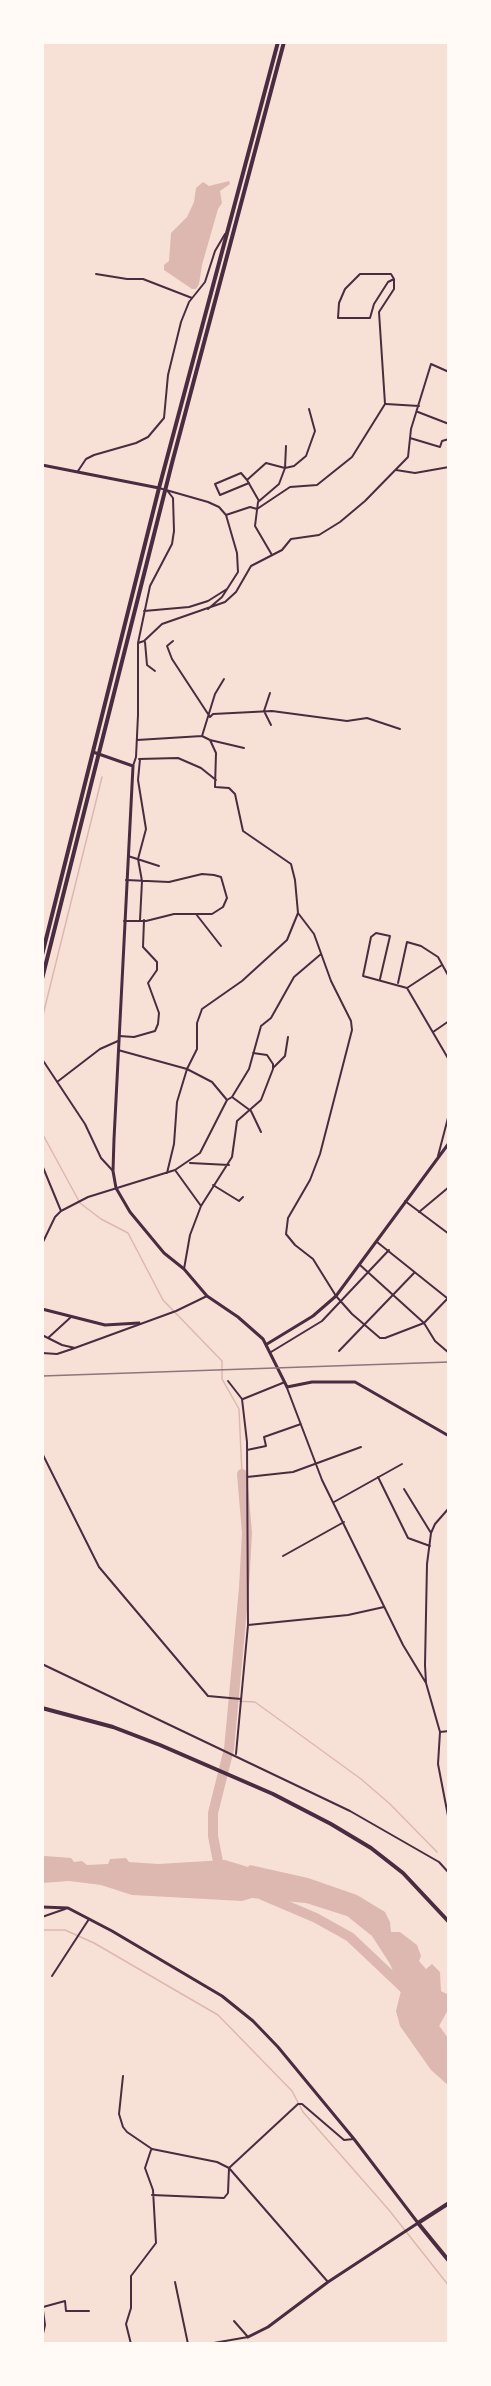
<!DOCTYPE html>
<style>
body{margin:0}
#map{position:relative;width:491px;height:2386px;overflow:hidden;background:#f7e1d7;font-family:"Asap Condensed",sans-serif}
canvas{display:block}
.frame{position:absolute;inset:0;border:44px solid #fffaf5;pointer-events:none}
</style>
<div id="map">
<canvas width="491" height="2386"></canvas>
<div class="frame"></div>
</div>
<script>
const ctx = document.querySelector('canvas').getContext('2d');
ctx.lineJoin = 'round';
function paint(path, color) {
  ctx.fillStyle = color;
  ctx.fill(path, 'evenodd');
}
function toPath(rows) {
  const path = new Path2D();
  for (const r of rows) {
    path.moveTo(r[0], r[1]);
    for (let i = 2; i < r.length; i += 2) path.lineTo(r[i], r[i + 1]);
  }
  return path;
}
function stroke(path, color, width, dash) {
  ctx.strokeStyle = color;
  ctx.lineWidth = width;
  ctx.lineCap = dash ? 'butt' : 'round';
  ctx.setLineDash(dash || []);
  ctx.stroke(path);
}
paint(toPath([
 [229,181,230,184,220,191,222,203,218,209,202,265,199,284,196,289,192,289,164,270,164,265,169,261,171,233,187,217,194,202,196,188,203,182,209,186],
 [45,1856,71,1858,74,1862,82,1861,87,1865,108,1864,110,1859,126,1858,129,1862,158,1864,225,1860,248,1867,250,1865,308,1878,357,1895,385,1912,390,1922,391,1932,400,1932,417,1945,421,1956,419,1961,426,1969,432,1964,440,1972,441,1991,449,1995,449,2008,438,2028,441,2038,449,2041,449,2086,431,2070,400,2026,396,2011,401,1991,390,1964,372,1936,347,1916,306,1903,252,1898,242,1901,132,1895,101,1885,69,1881,42,1883,42,1857]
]), '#dcb8b0');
stroke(toPath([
 [42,1019,102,777],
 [42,1133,80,1203,101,1219,128,1233,163,1300,222,1361,222,1379,239,1409,242,1474],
 [234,1701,255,1702,361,1779,390,1804,437,1852],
 [42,1930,65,1930,94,1943,218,2015,292,2091,303,2112,389,2210,449,2286]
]), '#dcb8b0', 1.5);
stroke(toPath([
 [220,1872,213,1836,213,1813,229,1749,244,1588,247,1533,242,1474],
 [262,1895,316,1918,350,1937,405,1989],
 [431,2023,449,2048]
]), '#dcb8b0', 10);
stroke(toPath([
 [96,274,127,279,143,279,192,298],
 [386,404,419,406],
 [418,412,449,424],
 [410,438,440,447,442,441,449,439],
 [396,470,415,473,449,467],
 [78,471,86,459,94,455,136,443,148,437,164,418,168,375,181,322,189,302,205,282,215,251,225,234],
 [247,480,241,473,215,484,220,495,249,483],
 [159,488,208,502,219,507,226,515,237,553,238,572,222,597,208,609],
 [259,501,247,480,266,463,285,468,286,446],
 [226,515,250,507,257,509,290,487,317,485,352,457,385,404,379,312,394,289,394,279,391,274,360,274,345,289,339,303,338,318,370,318,374,304,388,282,394,279],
 [272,555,255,526,258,502,279,484,285,468,294,466,306,456,315,431,309,409],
 [144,611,189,607,208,601,227,589],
 [173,641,167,646,172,659,210,717],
 [145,642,147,665,155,671],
 [138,643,144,641,162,624,225,602,236,592,251,566,282,550,291,539,319,535,340,522,365,501,408,457,411,429,431,364,449,372],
 [270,693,264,711,271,725],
 [210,717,213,714,272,711,347,721,367,718,400,729],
 [202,736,215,694,224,679],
 [137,740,202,736,210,740,216,753,215,787,229,788,235,794,243,831,291,864,295,880,298,913,287,940,242,981,202,1009,197,1023,197,1049,187,1069,177,1102,174,1144,167,1173],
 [210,740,244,748],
 [139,759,178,758,201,768,216,780],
 [133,766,136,757,138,715,138,643,150,586,172,544,174,531,173,498,166,489],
 [128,856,159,866],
 [298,913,314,934,331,981,351,1021,352,1030,320,1154,310,1180,288,1218,286,1234,295,1245,313,1259,336,1296,352,1314,380,1338,385,1338,424,1323,449,1297],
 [196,914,221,946],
 [140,920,142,881,138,859,146,829,138,780,140,759],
 [124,921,146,921,174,914,212,914,223,907,227,898,221,877,214,875,202,874,169,882,126,880],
 [380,979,390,936,376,933,371,937,363,976,407,988,449,1060],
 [398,983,407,942,421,946,438,957,449,977],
 [407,988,442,965],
 [433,1032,449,1021],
 [119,1036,134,1037,155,1031,158,1024,159,1013,148,983,157,970,157,962,143,947,144,920],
 [118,1050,187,1069,212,1082,227,1100],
 [42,1059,85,1124,101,1158,113,1171],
 [273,1068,285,1056,288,1037],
 [57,1082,100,1049,118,1041],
 [232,1097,251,1111,261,1132],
 [438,1156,449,1114],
 [190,1163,229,1165],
 [42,1165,61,1211],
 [175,1170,201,1206],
 [213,1185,239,1201,243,1197],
 [405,1201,449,1234],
 [419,1212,449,1187],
 [377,1242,447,1298],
 [42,1244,55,1217,61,1211,88,1197,175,1170,200,1153,227,1100,232,1097,249,1069,261,1026,271,1018,294,977,321,954],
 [360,1265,424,1323,435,1341,449,1353],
 [184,1269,190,1235,201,1206,232,1157,237,1121,261,1100,273,1069,273,1064,267,1055,253,1053],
 [42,1335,62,1345,75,1348],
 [48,1338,71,1317],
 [339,1351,414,1273],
 [271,1352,322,1321,389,1250],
 [42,1353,57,1354,72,1349,176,1311,207,1296],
 [228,1381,242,1399,247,1442,248,1625,236,1754],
 [287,1388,322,1480,403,1645,426,1683],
 [243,1399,285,1382],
 [247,1450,266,1446,264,1437,301,1424],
 [42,1453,99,1567,208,1696,241,1699],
 [247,1477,293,1472,361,1447],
 [378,1477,408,1538,430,1546],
 [404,1489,431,1533],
 [334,1502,402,1464],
 [449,1508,435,1524,431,1533,427,1564,425,1665,426,1683,440,1732,438,1764,449,1821],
 [283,1556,344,1522],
 [248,1625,348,1615,384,1607],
 [42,1664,350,1811,439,1862,449,1873],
 [440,1732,449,1731],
 [42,1917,65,1909],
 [52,1976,89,1919],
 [123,2076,119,2114,123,2127,127,2132,152,2149,217,2162,229,2168,328,2282],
 [152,2195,224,2198,228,2193,229,2168,298,2104,302,2104,344,2140,354,2139],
 [175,2282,188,2344],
 [42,2304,45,2325,42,2338],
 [43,2307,65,2301,66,2311,89,2311],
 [131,2344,126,2324,131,2308,131,2276,156,2243,153,2190,145,2168,151,2150],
 [208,2344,248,2337,234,2321]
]), '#4a2c40', 2);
stroke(toPath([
 [42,465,159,488],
 [93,752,133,766,114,1139,113,1171,116,1188,130,1212,164,1253,184,1269,207,1296,238,1317,263,1339,287,1387,312,1382,355,1382,449,1436],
 [42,1309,105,1325,139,1323],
 [267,1344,313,1316,336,1296,449,1143],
 [248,2337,268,2327,328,2282,418,2223]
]), '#4a2c40', 3);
stroke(toPath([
 [42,1907,68,1908,112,1931,222,1996,253,2021,278,2047,354,2139,418,2223]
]), '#4a2c40', 3);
stroke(toPath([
 [42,1708,113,1727,160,1745,273,1794,331,1824,371,1848,403,1873,449,1922],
 [449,2203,418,2223,449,2261]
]), '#4a2c40', 4);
stroke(toPath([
 [42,955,159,488,278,42],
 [42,979,172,463,284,42]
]), '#4a2c40', 4);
stroke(toPath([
 [42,1376,449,1362]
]), '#8f747c', 1.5);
</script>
